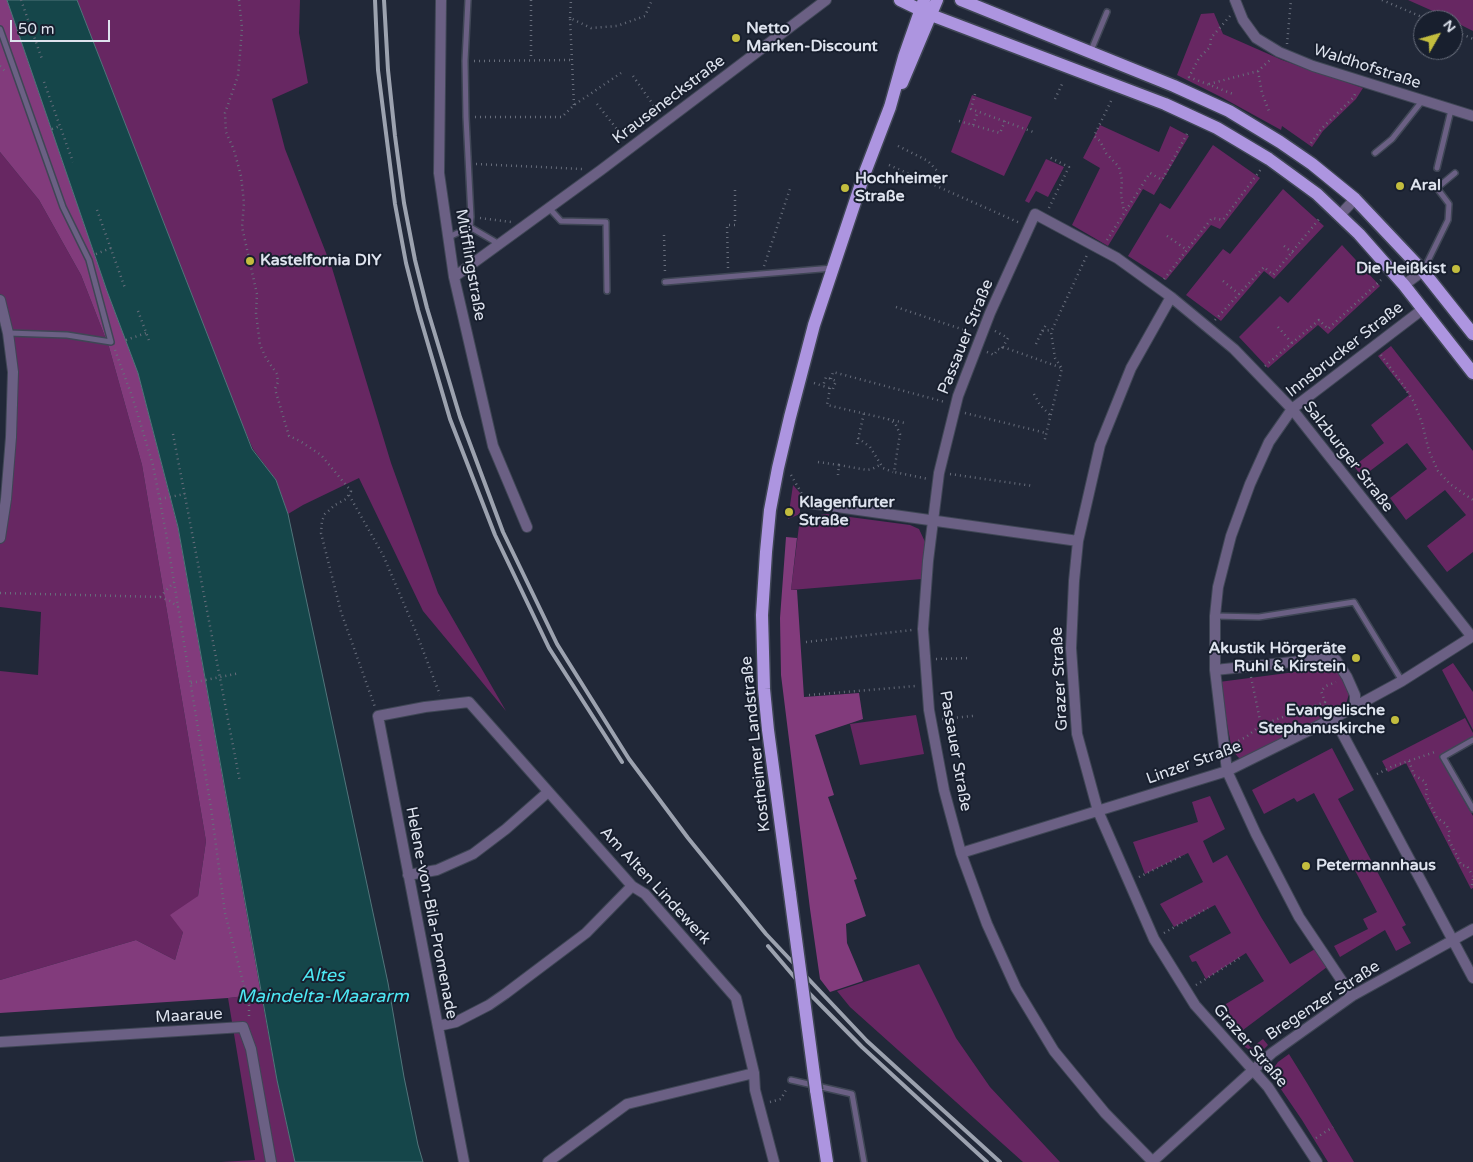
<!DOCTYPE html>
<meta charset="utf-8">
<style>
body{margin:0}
#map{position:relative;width:1473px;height:1162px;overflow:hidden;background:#212838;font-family:"Varela Round",sans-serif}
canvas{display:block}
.north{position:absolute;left:1413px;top:10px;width:50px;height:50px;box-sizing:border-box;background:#181f2e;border:1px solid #676d7b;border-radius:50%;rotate:52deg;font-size:14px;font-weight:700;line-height:20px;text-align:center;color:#dee3ee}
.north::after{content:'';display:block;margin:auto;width:18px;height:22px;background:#c3bd3e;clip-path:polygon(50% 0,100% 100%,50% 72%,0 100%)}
.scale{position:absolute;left:10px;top:20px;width:100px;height:22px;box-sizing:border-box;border:2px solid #dee3ee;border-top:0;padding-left:6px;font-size:15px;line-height:18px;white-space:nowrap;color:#dee3ee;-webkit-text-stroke:4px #181f2e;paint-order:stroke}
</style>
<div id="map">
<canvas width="1473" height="1162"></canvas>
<div class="north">N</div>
<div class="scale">50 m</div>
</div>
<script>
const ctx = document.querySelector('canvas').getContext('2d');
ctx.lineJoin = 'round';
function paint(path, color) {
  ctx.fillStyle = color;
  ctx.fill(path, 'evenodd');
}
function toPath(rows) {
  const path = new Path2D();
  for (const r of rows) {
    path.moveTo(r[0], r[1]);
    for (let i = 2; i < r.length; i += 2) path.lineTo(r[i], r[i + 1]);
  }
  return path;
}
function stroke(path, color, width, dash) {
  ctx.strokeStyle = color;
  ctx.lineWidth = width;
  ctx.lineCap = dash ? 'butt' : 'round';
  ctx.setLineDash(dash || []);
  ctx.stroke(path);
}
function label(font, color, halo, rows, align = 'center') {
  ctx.font = font + ' "Varela Round",sans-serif';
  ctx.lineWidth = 4;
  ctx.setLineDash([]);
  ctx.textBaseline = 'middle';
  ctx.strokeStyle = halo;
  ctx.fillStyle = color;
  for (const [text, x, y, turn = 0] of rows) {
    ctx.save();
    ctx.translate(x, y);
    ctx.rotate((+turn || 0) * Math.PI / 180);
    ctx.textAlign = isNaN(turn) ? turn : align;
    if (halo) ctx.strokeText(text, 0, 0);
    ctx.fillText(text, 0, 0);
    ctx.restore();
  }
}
paint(toPath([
 [77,0,300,0,299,33,308,83,272,99,285,149,332,268,391,463,438,593,506,711,423,611,359,478,303,505,288,514,276,480,253,449,238,415],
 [1408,0,1473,0,1473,31,1453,21,1453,20],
 [1214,13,1223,34,1282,60,1363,88,1356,99,1323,131,1312,147,1282,126,1281,130,1223,98,1177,75,1201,14],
 [972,95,1032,117,1004,176,951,152],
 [1100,125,1159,152,1170,126,1189,136,1154,195,1143,189,1108,246,1072,225,1100,168,1083,158],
 [1213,145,1260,178,1220,229,1211,225,1166,280,1128,256,1160,203,1170,209],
 [0,152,39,200,81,275,109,347,142,465,206,841,198,896,183,932,175,960,136,940,0,980,0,671,38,675,41,612,0,607,0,538,13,372,0,300],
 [1046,159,1064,167,1048,197,1036,191,1029,203,1025,201],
 [1283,189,1324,226,1274,279,1264,271,1221,321,1186,295,1223,249,1230,254],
 [1342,245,1380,286,1328,334,1318,325,1268,368,1239,337,1280,296,1288,303],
 [1391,346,1473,451,1473,552,1447,572,1427,546,1466,515,1445,490,1406,520,1390,498,1427,469,1407,443,1362,477,1354,466,1384,443,1371,425,1409,395,1378,356],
 [793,485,800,493,800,514,788,519],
 [827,514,910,525,919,529,926,544,922,579,791,590,800,518],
 [1334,663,1349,694,1346,704,1343,708,1243,761,1238,757,1232,750,1219,682,1295,672],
 [1453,663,1473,692,1473,730,1442,670],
 [916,715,924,754,860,765,850,724],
 [1465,718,1473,733,1473,739,1440,757,1473,816,1473,888,1471,889,1406,763,1388,772,1382,761],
 [1332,748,1354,790,1338,799,1406,925,1402,927,1411,943,1396,951,1385,930,1340,957,1334,946,1368,929,1363,919,1377,912,1314,793,1297,802,1294,798,1264,814,1252,790],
 [1210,796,1225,829,1203,841,1213,863,1227,855,1261,917,1290,964,1315,949,1327,967,1239,1033,1251,1048,1263,1039,1268,1045,1262,1051,1253,1052,1245,1047,1216,1010,1264,981,1246,953,1206,979,1196,961,1192,962,1189,956,1231,933,1215,905,1174,927,1160,904,1203,882,1188,853,1145,874,1133,842,1198,822,1192,802],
 [919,964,956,1038,990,1087,1060,1162,1023,1162,850,1007,837,991],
 [261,994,277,1080,295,1162,221,1162,255,1160,228,998],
 [1289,1054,1307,1083,1354,1162,1328,1162,1302,1120,1274,1079,1273,1069,1278,1062]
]), '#672762');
paint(toPath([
 [0,0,7,0,107,291,138,373,178,528,261,994,228,998,0,1013,0,980,136,940,175,960,183,932,170,915,198,896,206,841,142,465,109,347,81,275,39,200,0,152],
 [786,537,797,538,791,590,797,590,804,697,859,693,863,719,815,735,834,795,828,797,857,879,854,880,866,916,846,924,847,943,863,981,830,992,820,979,810,909,781,675,780,618]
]), '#823b7c');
const water = toPath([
 [7,0,77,0,252,449,276,480,288,514,388,983,404,1077,418,1145,423,1162,295,1162,277,1080,178,527,138,373,107,291,7,0]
]);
paint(water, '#15464a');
stroke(water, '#51757b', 1);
const lane = toPath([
 [0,29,63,207,89,260,111,342,67,335,8,333],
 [1090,53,1107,12],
 [1375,153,1392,139,1422,101],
 [1437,168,1451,110],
 [549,208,561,221,606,222,607,291],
 [470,227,499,244],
 [449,237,470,227,471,217,466,117,465,61,468,0],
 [1423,271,1448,220,1449,204,1437,188,1455,173],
 [665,282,833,268],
 [1215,616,1259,617,1354,602,1402,681],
 [1473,740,1443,757,1473,809],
 [791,1080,852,1094,864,1162]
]);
const street = toPath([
 [441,0,439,173,454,277,493,446,527,527],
 [1235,0,1243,20,1256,38,1279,52,1313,66,1473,116],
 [1340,215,1355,199],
 [454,277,601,170,826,0],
 [1404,285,1423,271],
 [1171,297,1131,368,1100,445,1078,541,1074,581,1071,648,1077,734,1098,811,1154,939,1195,1005,1268,1087,1317,1162],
 [0,300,8,333,13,372,11,437,6,499,0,538],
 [809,503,1078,541],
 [1215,670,1331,658,1336,660,1347,677,1355,695,1355,707],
 [1334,718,1473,978],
 [961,853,1227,771,1334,718,1402,681,1473,636],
 [408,875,437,870,473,854,506,829,548,792],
 [1352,996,1299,917,1256,834,1227,771,1215,670,1215,616,1218,587,1231,536,1250,484,1269,442,1292,409,1423,309],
 [438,1026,456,1022,489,1005,505,994,586,933,632,886],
 [0,1042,243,1027,251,1049,271,1162],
 [464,1162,378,716,425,707,469,702,632,886,645,894,736,998,754,1073,755,1090,774,1162],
 [548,1162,627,1104,754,1073],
 [1152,1162,1272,1053,1352,996,1473,929],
 [1153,1162,1105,1113,1054,1051,1016,988,987,924,961,853,944,790,929,710,923,629,928,561,939,473,958,396,990,313,1035,214,1117,258,1171,297,1234,349,1292,409,1472,637]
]);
const primary = toPath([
 [900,0,931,15,1165,104,1217,128,1269,159,1317,194,1359,234,1404,285,1473,373],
 [961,0,1174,86,1229,111,1280,142,1312,164,1355,199,1423,271,1473,334],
 [902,83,937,0],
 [790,894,768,730,764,689,762,615,766,552,770,510,778,468,790,417,814,325,864,175,890,107,904,57,924,0],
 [816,1090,827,1162]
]);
stroke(lane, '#3f4655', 8);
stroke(street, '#3f4655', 12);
stroke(primary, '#3f4655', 15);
stroke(toPath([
 [21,0,42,59],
 [239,0,242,28,240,54,238,76,225,113,226,132,234,150,241,176,244,203,242,227,257,294,256,313,260,345,266,358,277,374,278,382,275,389,289,436,300,441,321,455,351,491,346,499,335,505,325,514,322,521,321,533,341,612,375,707],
 [531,0,531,60],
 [1382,0,1429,20],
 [1230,16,1211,38,1210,47,1199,58,1189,77,1233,94],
 [570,18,571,0],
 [1453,30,1473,39],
 [1287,44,1291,0],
 [474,61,572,60],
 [0,66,5,71],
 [1258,71,1262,93,1270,114],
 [633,76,659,113],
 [44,82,73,162],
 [1209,84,1258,71,1270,60],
 [975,94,971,109,1036,133],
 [1055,99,1063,82],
 [1111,101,1094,136,1100,141,1106,153,1119,167,1122,180,1121,194,1124,212],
 [597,104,624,138],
 [574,105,570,18,591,28,617,26,645,16,652,0],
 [475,117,562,117,574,105,621,73],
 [959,121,1000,133,1005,121],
 [973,125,978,111],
 [52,129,60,126],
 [1311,143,1322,128,1353,98,1356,92],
 [898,146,928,161,939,173],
 [476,164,583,169],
 [889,165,1020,223],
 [1049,208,1069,167,1049,157],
 [97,210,125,288],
 [480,218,511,222],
 [664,235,665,273],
 [1167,236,1187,250],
 [1107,240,1150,173,1162,180,1188,132],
 [1284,246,1293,253],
 [96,254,111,248],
 [764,266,790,189],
 [728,268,727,225,735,225,735,187],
 [1164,279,1212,218,1223,220,1261,169],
 [1223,281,1239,294],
 [896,307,970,332],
 [138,311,150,343],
 [1215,320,1264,267,1273,275,1320,218],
 [1278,327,1292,343],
 [995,331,1008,338,1003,347,1062,368,1044,443],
 [1042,331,1046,325],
 [126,340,146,333],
 [1036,344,1042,331,1052,330],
 [115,350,133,399,153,465,166,533,211,808,225,913,249,1005,249,1017],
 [987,352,994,355,998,349,1001,350,1003,347],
 [1381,355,1403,385,1414,402,1422,423,1429,451,1438,471,1450,484,1473,500],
 [1265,366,1319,320,1328,329,1381,280],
 [1061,367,1055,358,1051,332,1087,255],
 [831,379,833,372,945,402],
 [814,383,823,386,833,389,836,381,826,377,823,386],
 [830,388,827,405,905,423],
 [1034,394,1040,405,1050,415],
 [965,413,1046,433],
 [888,419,895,423,900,434,894,472,928,479],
 [173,434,240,782],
 [858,438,870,447,883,468,893,472],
 [857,444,864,413],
 [818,462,839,465],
 [950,474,1033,486],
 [791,475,802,494],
 [838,475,839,465,867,470,872,469,880,465],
 [349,495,383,555,416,632,440,695],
 [160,499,185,494],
 [0,593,160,597,170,601,178,607],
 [160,597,174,582],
 [806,642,912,630],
 [936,659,971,658],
 [1251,677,1261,725],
 [191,683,240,673],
 [809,695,916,686],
 [942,719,973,716],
 [1234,743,1246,737,1261,725,1325,702,1321,691,1326,686,1336,682],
 [1409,761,1414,775,1424,781,1426,785,1427,791,1426,795,1437,818,1446,824,1448,828,1450,833,1448,838,1459,860,1461,865,1467,866,1473,876],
 [1377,774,1391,767,1435,752],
 [1139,877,1184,855],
 [1472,885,1473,879],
 [1164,933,1208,908],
 [1196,985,1241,957],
 [770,1102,781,1099,787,1088],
 [1316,1138,1333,1127]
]), '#676d7b', 2.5, [1, 4]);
stroke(lane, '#6b6084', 5);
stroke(street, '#6b6084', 10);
stroke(primary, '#ad95e0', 12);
stroke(toPath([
 [375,0,378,70,395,204,406,263,418,310,450,419,495,535,549,648,622,762],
 [384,0,388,70,395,136,404,203,415,260,427,308,460,417,503,532,557,644,629,759,688,838,766,934,867,1041,1000,1162],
 [768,946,802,986,862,1047,987,1162]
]), '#9ca2af', 4);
const primaryBridge = toPath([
 [790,894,816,1090]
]);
stroke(primaryBridge, '#3f4655', 15, []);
stroke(primaryBridge, '#ad95e0', 12);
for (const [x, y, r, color] of [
 [736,38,5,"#c3bd3e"],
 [1400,186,5,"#c3bd3e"],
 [845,188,5,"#c3bd3e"],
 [250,261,5,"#c3bd3e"],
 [1456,269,5,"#c3bd3e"],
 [789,512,5,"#c3bd3e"],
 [1356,658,5,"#c3bd3e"],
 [1395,720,5,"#c3bd3e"],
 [1306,866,5,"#c3bd3e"]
]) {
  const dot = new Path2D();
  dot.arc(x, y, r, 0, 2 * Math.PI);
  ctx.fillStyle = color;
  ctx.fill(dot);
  stroke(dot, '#181f2e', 2);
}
label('bold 16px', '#dee3ee', '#181f2e', [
 ["Netto",746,29],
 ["Marken-Discount",746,47],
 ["Hochheimer",855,179],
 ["Straße",855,197],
 ["Aral",1410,186],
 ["Kastelfornia DIY",260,261],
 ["Die Heißkist",1446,269,"right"],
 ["Klagenfurter",799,503],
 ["Straße",799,521],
 ["Akustik Hörgeräte",1346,649,"right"],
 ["Ruhl & Kirstein",1346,667,"right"],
 ["Evangelische",1385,711,"right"],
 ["Stephanuskirche",1385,729,"right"],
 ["Petermannhaus",1316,866]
], 'left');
label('16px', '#dee3ee', '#181f2e', [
 ["Waldhofstraße",1367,67,18],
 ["Krauseneckstraße",669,100,-37],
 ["Müfflingstraße",470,265,80],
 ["Passauer Straße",966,337,-68],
 ["Innsbrucker Straße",1345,350,-38],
 ["Salzburger Straße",1348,457,52],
 ["Grazer Straße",1060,679,-93],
 ["Kostheimer Landstraße",756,744,-96],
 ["Passauer Straße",955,751,80],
 ["Linzer Straße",1194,763,-20],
 ["Am Alten Lindewerk",655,886,47],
 ["Helene-von-Bila-Promenade",431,913,79],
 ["Bregenzer Straße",1323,1001,-33],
 ["Maaraue",189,1016,-3],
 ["Grazer Straße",1250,1046,49]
]);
label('italic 18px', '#4de8f4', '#181f2e', [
 ["Altes",323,976],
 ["Maindelta-Maararm",323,997]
]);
</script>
